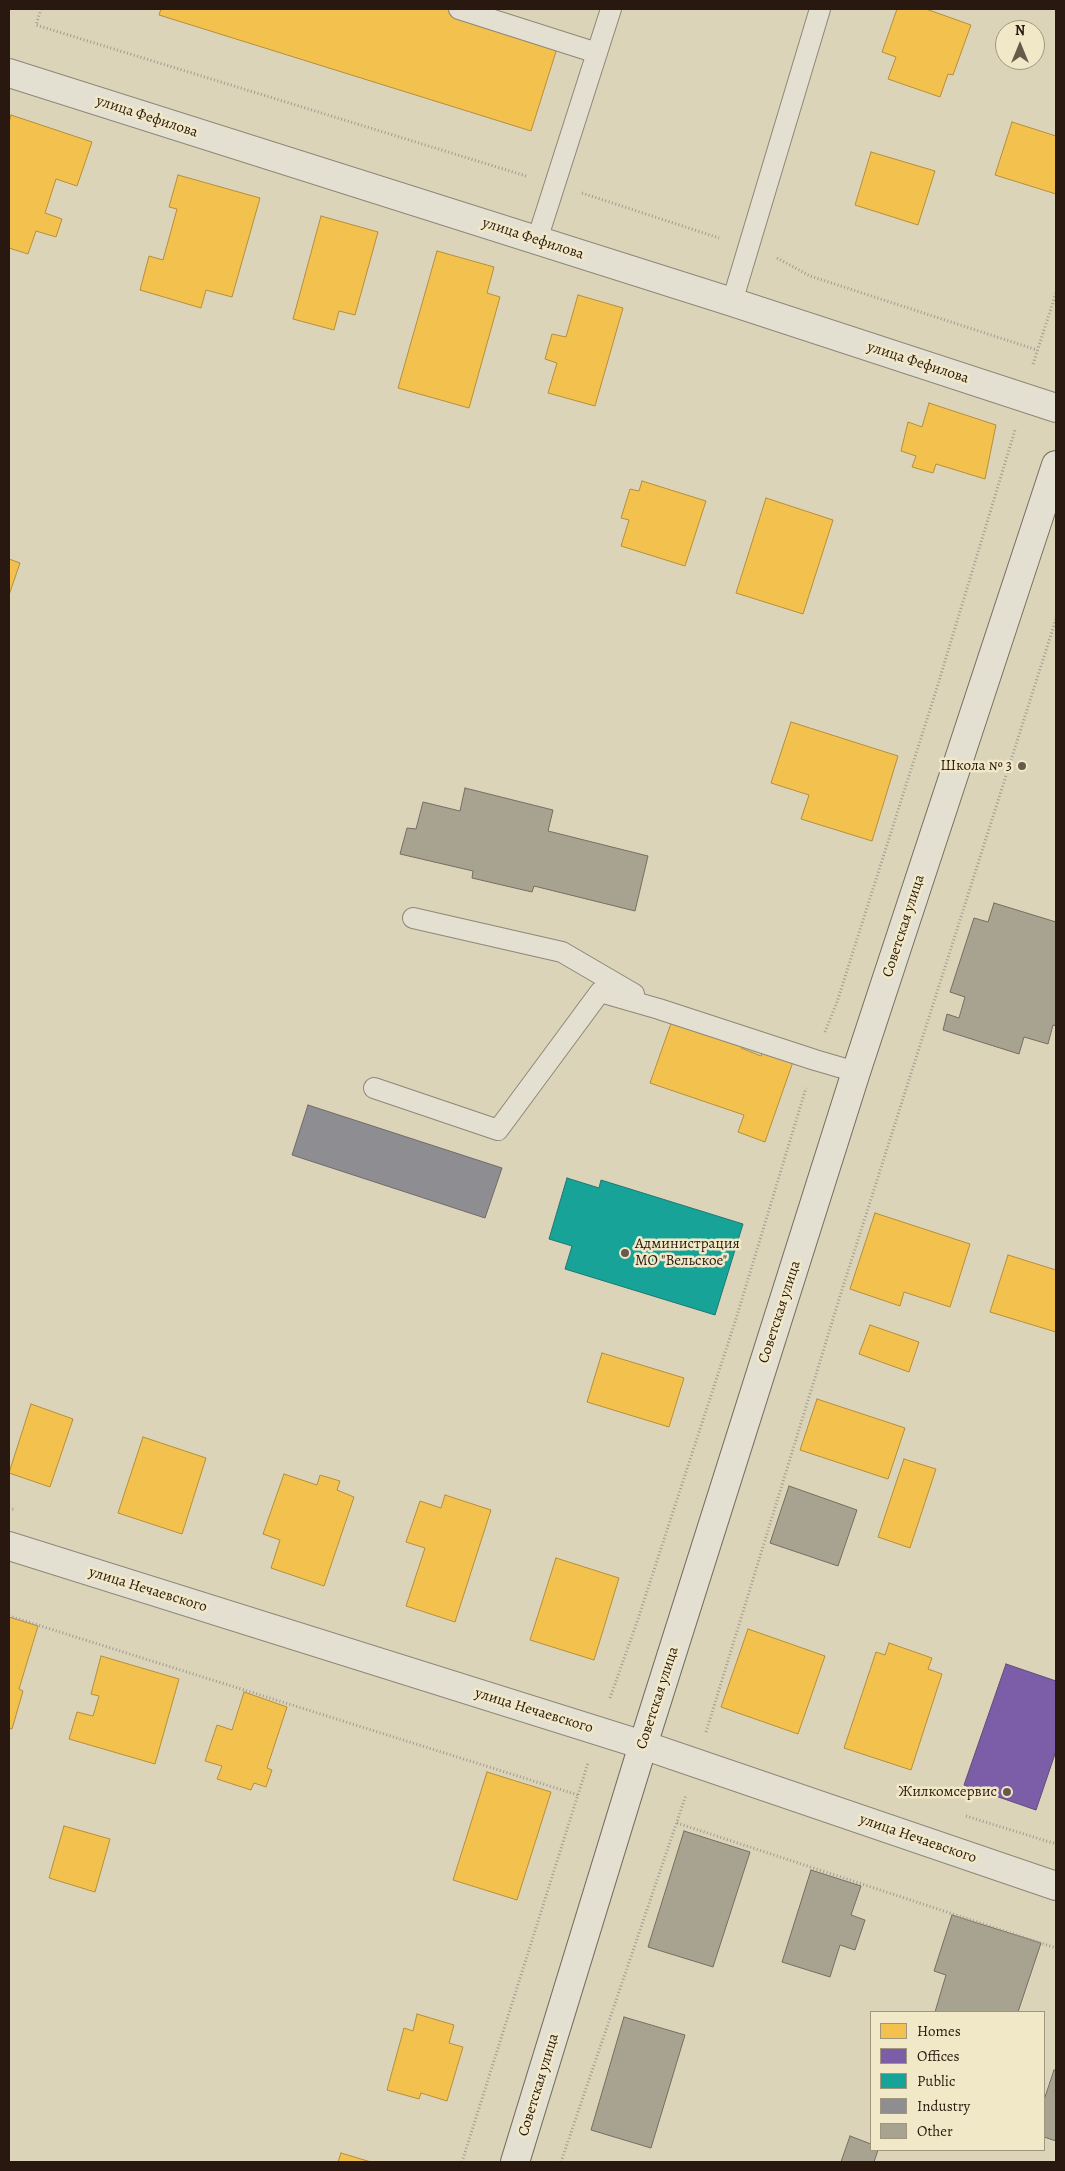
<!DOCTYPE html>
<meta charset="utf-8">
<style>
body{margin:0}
#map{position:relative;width:1065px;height:2171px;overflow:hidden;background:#dcd4b9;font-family:Alegreya,serif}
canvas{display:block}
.frame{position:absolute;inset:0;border:10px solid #28180f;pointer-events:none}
.legend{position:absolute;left:870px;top:2011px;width:175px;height:140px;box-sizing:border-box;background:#f1e8c8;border:1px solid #a1957e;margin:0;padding:6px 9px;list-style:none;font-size:15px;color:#28180f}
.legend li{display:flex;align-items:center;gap:10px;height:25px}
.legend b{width:25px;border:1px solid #a1957e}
.north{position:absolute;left:995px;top:20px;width:50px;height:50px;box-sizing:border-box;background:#f1e8c8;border:1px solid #a1957e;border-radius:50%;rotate:0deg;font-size:14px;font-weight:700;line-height:20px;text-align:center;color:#28180f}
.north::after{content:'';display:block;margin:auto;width:18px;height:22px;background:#675a4a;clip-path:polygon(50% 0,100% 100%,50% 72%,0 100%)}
</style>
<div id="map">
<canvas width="1065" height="2171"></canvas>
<div class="frame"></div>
<ul class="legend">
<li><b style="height:14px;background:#f2c14e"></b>Homes</li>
<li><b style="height:14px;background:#7b5ea7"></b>Offices</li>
<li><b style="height:14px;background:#17a398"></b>Public</li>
<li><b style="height:14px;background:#8d8d92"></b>Industry</li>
<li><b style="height:14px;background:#a8a290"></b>Other</li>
</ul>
<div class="north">N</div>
</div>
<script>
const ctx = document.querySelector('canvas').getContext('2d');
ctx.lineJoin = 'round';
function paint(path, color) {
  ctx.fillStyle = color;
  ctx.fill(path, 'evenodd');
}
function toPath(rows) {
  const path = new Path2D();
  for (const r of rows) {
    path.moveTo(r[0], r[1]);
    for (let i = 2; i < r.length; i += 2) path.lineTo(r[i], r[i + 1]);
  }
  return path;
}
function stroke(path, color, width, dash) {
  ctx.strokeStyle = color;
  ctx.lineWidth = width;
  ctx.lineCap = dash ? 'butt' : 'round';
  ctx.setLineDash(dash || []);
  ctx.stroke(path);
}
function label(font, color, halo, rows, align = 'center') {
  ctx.font = font + ' Alegreya,serif';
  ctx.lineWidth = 5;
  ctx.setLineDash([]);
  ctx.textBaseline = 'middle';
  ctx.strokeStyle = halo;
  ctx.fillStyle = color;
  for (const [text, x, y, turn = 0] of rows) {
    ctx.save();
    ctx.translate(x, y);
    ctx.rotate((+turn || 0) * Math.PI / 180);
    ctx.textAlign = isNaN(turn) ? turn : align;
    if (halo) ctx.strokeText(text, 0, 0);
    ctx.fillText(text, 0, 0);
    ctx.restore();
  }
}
const homes = toPath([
 [161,9,452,9,559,42,531,131,159,15,161,9],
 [897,9,926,9,971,25,953,75,948,74,940,97,888,79,896,57,882,52,897,9],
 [11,115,92,142,77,186,56,179,45,213,62,219,56,237,36,231,28,254,9,248,9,122,11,115],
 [1012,122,1056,136,1056,194,995,175,1012,122],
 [871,152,935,171,918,225,855,205,871,152],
 [178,175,260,198,232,297,206,290,201,308,140,290,149,256,163,260,177,209,169,207,178,175],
 [321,216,378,232,355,315,339,311,334,330,293,319,321,216],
 [437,251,494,267,487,293,500,297,469,408,398,388,437,251],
 [578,295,623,308,595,406,548,393,557,363,545,359,552,334,566,337,578,295],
 [929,403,996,425,985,479,936,464,933,473,912,467,916,456,901,451,908,422,922,427,929,403],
 [642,481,706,501,685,566,621,546,629,520,621,518,630,489,639,491,642,481],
 [766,498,833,520,803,614,736,593,766,498],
 [9,559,20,563,9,595,9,559],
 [791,722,898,756,872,841,801,819,809,795,771,783,791,722],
 [674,1015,744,1039,741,1048,761,1056,765,1046,795,1056,765,1142,738,1132,744,1115,650,1083,674,1015],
 [875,1213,970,1244,950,1307,904,1292,900,1306,850,1289,875,1213],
 [1008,1255,1056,1270,1056,1332,990,1312,1008,1255],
 [870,1325,919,1342,909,1372,859,1354,870,1325],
 [602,1353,684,1378,669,1427,587,1402,602,1353],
 [817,1399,905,1428,888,1479,800,1450,817,1399],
 [31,1404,73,1419,50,1487,9,1473,31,1404],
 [143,1437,206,1458,182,1534,118,1513,143,1437],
 [904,1459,936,1469,910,1548,878,1537,904,1459],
 [284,1474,317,1485,320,1475,340,1481,337,1490,354,1497,324,1586,271,1568,280,1540,263,1534,284,1474],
 [445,1495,491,1510,455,1622,406,1606,425,1548,406,1542,420,1501,441,1508,445,1495],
 [556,1558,619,1578,594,1660,530,1640,556,1558],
 [9,1617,38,1626,19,1689,23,1691,12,1729,9,1728,9,1617],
 [748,1629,825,1656,798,1734,721,1707,748,1629],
 [889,1643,932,1658,928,1669,942,1674,911,1770,844,1748,876,1652,885,1655,889,1643],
 [101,1656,179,1679,155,1764,69,1739,77,1712,93,1716,99,1696,91,1694,101,1656],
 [244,1692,287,1707,267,1768,272,1770,266,1787,254,1783,251,1790,217,1779,222,1766,205,1761,217,1725,232,1730,244,1692],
 [487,1772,551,1792,517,1900,453,1880,487,1772],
 [64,1826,110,1839,95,1892,49,1878,64,1826],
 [417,2014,454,2025,449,2043,463,2047,447,2101,421,2093,419,2099,387,2090,404,2028,413,2031,417,2014],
 [341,2153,371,2162,338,2162,341,2153]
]);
paint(homes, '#f2c14e');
stroke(homes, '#b58e3b', 1);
const offices = toPath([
 [1006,1664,1056,1681,1056,1751,1036,1810,964,1785,1006,1664]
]);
paint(offices, '#7b5ea7');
stroke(offices, '#624979', 1);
const public = toPath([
 [567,1178,599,1188,601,1180,743,1224,715,1315,565,1269,572,1246,549,1239,567,1178]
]);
paint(public, '#17a398');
stroke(public, '#1c796f', 1);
const industry = toPath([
 [308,1105,502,1168,485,1218,292,1155,308,1105]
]);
paint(industry, '#8d8d92');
stroke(industry, '#6f6a6b', 1);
const building = toPath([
 [465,788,553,810,548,831,648,856,635,911,534,886,532,892,472,878,473,871,400,854,407,828,416,829,423,802,460,811,465,788],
 [994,903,1056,922,1056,1026,1053,1025,1048,1044,1024,1037,1019,1054,943,1030,947,1014,959,1018,965,997,950,992,974,918,988,922,994,903],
 [789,1486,857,1510,838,1566,770,1543,789,1486],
 [684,1831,750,1852,713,1967,648,1947,684,1831],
 [811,1870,861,1886,851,1915,865,1920,855,1950,840,1945,830,1977,782,1962,811,1870],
 [952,1915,1041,1943,1018,2012,935,2012,946,1975,934,1971,952,1915],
 [624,2017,685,2035,651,2148,591,2130,624,2017],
 [1054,2070,1056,2071,1056,2141,1044,2137,1044,2100,1054,2070],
 [850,2136,871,2144,871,2150,878,2150,874,2162,841,2162,850,2136]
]);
paint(building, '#a8a290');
stroke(building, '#756e60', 1);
const service = toPath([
 [459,9,597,53],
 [537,240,611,9],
 [732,302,820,9],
 [413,918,562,952,634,994],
 [374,1088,498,1130,600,992,659,1009,815,1060,856,1072]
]);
const minor = toPath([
 [9,1546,643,1745,1056,1886]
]);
const tertiary = toPath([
 [9,73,732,302,1056,408]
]);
const secondary = toPath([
 [515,2162,643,1745,856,1072,1056,465]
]);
stroke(service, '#8d8777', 22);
stroke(minor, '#8d8777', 30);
stroke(tertiary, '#8d8777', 30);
stroke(secondary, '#756e60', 30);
stroke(toPath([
 [41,9,36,25,526,176],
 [582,193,719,238],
 [777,258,810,276,1037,350],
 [1033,364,1056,293],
 [825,1032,837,1002,935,694,1015,430],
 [9,1508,15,1510],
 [9,1616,578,1795],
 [610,1698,637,1622,735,1322,806,1088],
 [706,1732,841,1293,1056,619],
 [966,1816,1056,1844],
 [677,1823,1056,1948],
 [462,2162,588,1763],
 [561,2162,686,1795]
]), '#a09b90', 3, [1, 2.5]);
stroke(service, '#e3dfd1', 20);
stroke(minor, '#e3dfd1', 28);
stroke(tertiary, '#e3dfd1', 28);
stroke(secondary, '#e3dfd1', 28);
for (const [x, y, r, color] of [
 [1022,766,5,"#675a4a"],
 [625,1253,5,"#675a4a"],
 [1007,1792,5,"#675a4a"]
]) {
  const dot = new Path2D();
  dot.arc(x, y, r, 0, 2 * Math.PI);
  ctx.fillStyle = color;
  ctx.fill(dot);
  stroke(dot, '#f1e8c8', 2);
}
label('15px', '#28180f', '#f1e8c8', [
 ["улица Фефилова",147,117,18],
 ["улица Фефилова",533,239,18],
 ["улица Фефилова",918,363,18],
 ["Советская улица",904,926,-72],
 ["Советская улица",780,1312,-72],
 ["улица Нечаевского",148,1590,17],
 ["Советская улица",658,1698,-72],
 ["улица Нечаевского",534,1711,17],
 ["улица Нечаевского",918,1839,19],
 ["Советская улица",539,2085,-73]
]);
label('15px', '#28180f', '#f1e8c8', [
 ["Школа № 3",1012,766],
 ["Администрация",635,1244,"left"],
 ["МО \"Вельское\"",635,1261,"left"],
 ["Жилкомсервис",997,1792]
], 'right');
</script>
